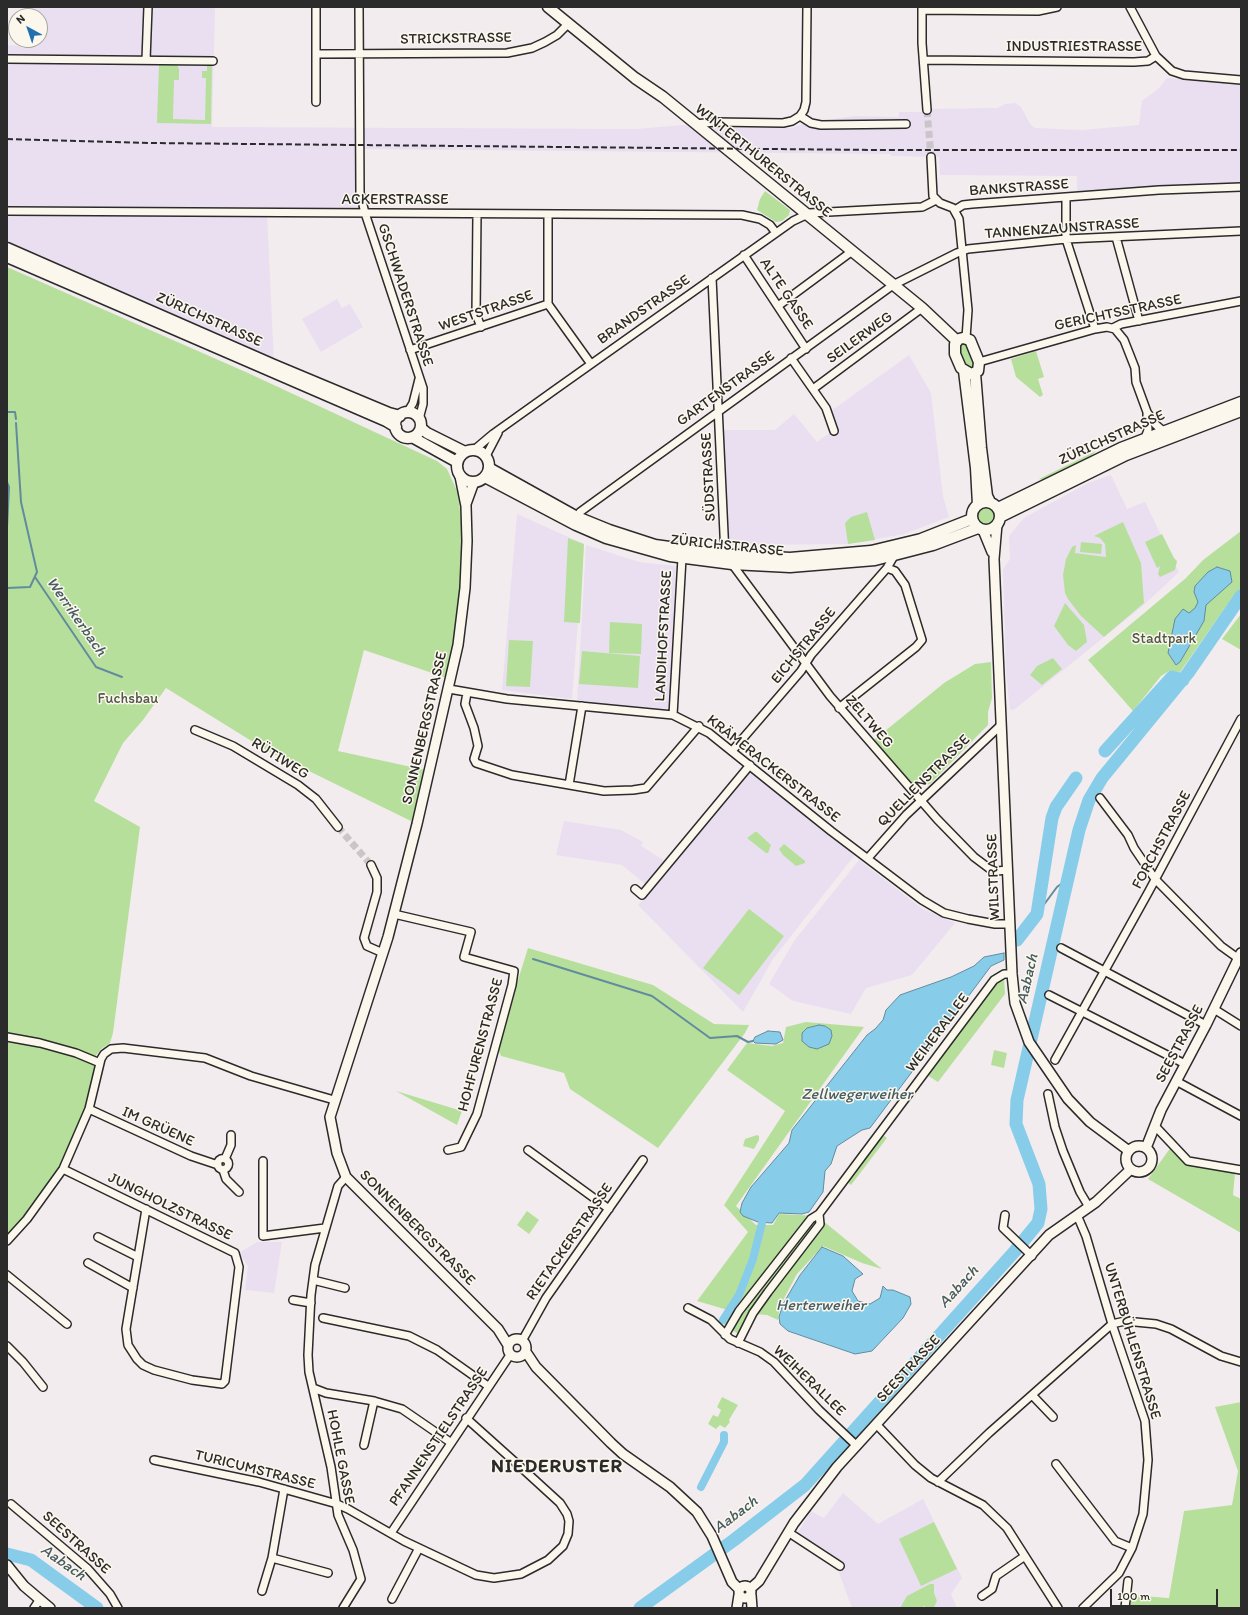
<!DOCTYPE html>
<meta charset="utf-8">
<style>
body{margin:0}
#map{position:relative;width:1248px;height:1615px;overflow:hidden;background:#f3ecee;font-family:Itim,sans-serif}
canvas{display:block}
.frame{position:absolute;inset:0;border:8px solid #2b2b2b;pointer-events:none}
.north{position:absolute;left:8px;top:8px;width:40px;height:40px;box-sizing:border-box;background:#fbf7ec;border:1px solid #a8a59f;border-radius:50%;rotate:320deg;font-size:11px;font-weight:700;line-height:16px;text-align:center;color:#2b2b2b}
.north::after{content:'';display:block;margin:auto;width:14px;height:18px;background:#1f6fb2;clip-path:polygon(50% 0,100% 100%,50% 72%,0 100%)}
.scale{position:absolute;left:1110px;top:1589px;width:108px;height:18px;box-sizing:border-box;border:2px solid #2b2b2b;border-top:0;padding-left:5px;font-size:12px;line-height:14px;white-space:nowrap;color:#2b2b2b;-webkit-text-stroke:3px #fbf7ec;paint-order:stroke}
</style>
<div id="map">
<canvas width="1248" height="1615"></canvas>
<div class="frame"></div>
<div class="north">N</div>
<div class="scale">100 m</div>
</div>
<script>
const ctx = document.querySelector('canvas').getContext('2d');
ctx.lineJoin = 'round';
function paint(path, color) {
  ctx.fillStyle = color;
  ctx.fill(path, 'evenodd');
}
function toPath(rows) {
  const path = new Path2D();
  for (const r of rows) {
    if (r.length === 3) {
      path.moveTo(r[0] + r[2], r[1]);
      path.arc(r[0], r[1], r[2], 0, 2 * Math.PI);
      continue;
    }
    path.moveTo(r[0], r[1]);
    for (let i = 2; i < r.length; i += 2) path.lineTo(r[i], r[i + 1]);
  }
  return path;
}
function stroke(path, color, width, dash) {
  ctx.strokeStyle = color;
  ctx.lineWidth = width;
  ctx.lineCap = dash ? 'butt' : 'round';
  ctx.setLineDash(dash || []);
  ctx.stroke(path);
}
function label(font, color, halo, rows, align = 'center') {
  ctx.font = font + ' Itim,sans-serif';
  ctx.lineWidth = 3;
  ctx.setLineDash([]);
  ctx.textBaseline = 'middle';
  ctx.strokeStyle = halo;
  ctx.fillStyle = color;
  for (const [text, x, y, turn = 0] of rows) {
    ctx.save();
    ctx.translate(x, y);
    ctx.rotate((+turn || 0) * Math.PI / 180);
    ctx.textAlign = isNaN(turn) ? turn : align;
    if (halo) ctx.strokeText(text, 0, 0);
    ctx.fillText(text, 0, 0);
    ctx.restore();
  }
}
paint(toPath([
 [32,7,215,7,212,127,635,129,695,124,715,128,792,128,806,123,854,116,899,117,899,112,923,112,924,109,997,108,1006,104,1015,103,1021,107,1030,124,1035,128,1082,130,1139,125,1142,101,1159,88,1167,78,1241,82,1241,184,1077,193,1077,176,940,175,939,157,891,156,891,154,359,149,365,213,267,212,274,365,7,248,7,45,32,47,32,40,40,40,40,16,31,16],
 [337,299,342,308,350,304,363,327,321,352,302,319],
 [909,355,931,393,943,496,949,517,904,534,849,544,728,545,722,430,775,430,794,414,817,442,835,429,831,411],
 [1111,475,1127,509,1145,502,1179,572,1145,604,1098,642,1015,709,1010,710,1006,672,1003,569,1010,559,1009,536,1024,518,1088,483],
 [517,514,584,544,572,699,502,690],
 [586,545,639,562,676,566,670,709,577,702],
 [752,772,851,849,854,856,773,959,743,1012,638,905,746,775],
 [564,821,621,830,643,842,641,846,665,861,645,884,622,865,556,855],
 [859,860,923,909,955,923,912,975,866,988,851,1014,793,1001,769,984,794,941],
 [257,1242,282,1242,274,1293,245,1290,248,1266,239,1253],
 [843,1493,878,1524,923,1499,962,1578,951,1594,957,1608,852,1608,838,1570,841,1564,797,1534,811,1511,824,1518]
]), '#e9dff0');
paint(toPath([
 [159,65,177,65,179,69,179,80,174,80,173,119,205,120,206,78,202,78,202,71,207,71,207,65,212,65,211,124,157,123],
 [765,191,790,210,789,215,782,221,776,222,757,210,760,199],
 [7,267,248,373,437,461,447,469,458,493,463,538,462,584,455,640,447,678,364,650,338,751,430,771,417,824,266,750,166,688,143,720,123,743,94,801,140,827,113,1033,110,1043,101,1049,95,1057,95,1068,85,1106,83,1126,63,1169,7,1241],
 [966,341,975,364,974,369,968,370,959,355,961,342],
 [1036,351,1044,377,1038,379,1043,395,1040,397,1016,377,1011,359],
 [1096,451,1091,456,1043,480,1039,479],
 [986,516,8],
 [867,512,875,540,848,544,845,523,851,517],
 [1123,522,1141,563,1144,603,1104,637,1081,616,1068,599,1065,593,1063,575,1066,559,1072,547,1076,545,1075,553,1106,557,1105,544,1100,538,1094,536],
 [1241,531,1241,590,1232,598,1180,672,1169,671,1161,676,1133,711,1088,660,1186,578,1203,560],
 [1162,534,1174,558,1177,561,1175,570,1160,577,1158,574,1160,566,1157,568,1145,542],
 [568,538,584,544,580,623,564,622],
 [1081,542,1102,544,1101,554,1080,552],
 [1065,603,1084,625,1087,642,1076,651,1068,645,1054,626],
 [1241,614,1241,650,1222,639],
 [610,622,642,624,641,654,609,653],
 [509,640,533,641,530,687,506,686],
 [582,651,640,656,638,688,579,684],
 [1053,658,1062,669,1042,685,1030,675,1037,666],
 [991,662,992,698,988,712,988,725,930,784,915,788,874,740,944,683,975,664],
 [755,832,757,832,771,845,768,853,766,853,747,838],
 [784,844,805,861,805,863,796,866,783,855,779,849],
 [749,909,784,936,739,995,703,968],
 [528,948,653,985,714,1024,749,1025,745,1033,658,1148,570,1089,564,1073,501,1056,497,1047],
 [1004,978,1005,994,938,1082,927,1075,994,986],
 [806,1022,864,1027,736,1206,756,1225,773,1225,779,1214,817,1216,882,1269,862,1263,823,1246,797,1274,780,1306,778,1320,767,1315,755,1314,743,1337,724,1325,731,1311,697,1301,748,1232,724,1205,785,1111,727,1070,747,1043,772,1046,783,1043,786,1027],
 [994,1050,1007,1053,1004,1068,991,1065],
 [396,1091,462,1111,457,1125],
 [757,1135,759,1136,759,1140,754,1149,743,1146,745,1139],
 [883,1135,887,1138,851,1185,847,1182],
 [1171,1147,1188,1164,1235,1173,1233,1195,1241,1199,1241,1233,1148,1179],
 [527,1211,539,1220,529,1234,517,1225],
 [722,1397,738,1405,729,1420,730,1422,725,1428,720,1425,716,1429,708,1424,713,1415,718,1417,721,1410,717,1407],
 [1241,1402,1241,1608,1127,1608,1128,1595,1169,1598,1184,1511,1232,1505,1238,1471,1215,1407],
 [934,1522,957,1569,921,1586,899,1539],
 [930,1584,934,1584,934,1593,937,1601,934,1607,927,1608,924,1606,921,1608,900,1608,907,1596]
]), '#b7df9c');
const water = toPath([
 [1217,567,1230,571,1232,582,1206,605,1204,621,1180,662,1176,665,1168,653,1175,619,1183,609,1189,613,1195,608,1198,602,1194,592,1195,586,1208,572,1217,567],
 [1004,953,1004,960,991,966,870,1128,862,1130,837,1146,831,1164,825,1171,823,1192,809,1212,802,1214,779,1213,772,1223,758,1222,743,1216,740,1212,742,1203,751,1187,789,1143,792,1130,867,1035,875,1029,883,1020,886,1010,900,995,951,977,974,966,984,957,1004,953],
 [819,1025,825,1026,831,1030,832,1036,829,1044,817,1049,809,1047,802,1041,802,1033,807,1028,819,1025],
 [768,1031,780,1032,783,1040,776,1044,755,1043,753,1041,755,1037,768,1031],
 [822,1247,843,1256,863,1274,855,1279,852,1291,858,1301,870,1304,880,1298,883,1286,887,1290,893,1290,910,1297,911,1304,903,1318,872,1351,855,1354,788,1331,780,1324,779,1317,783,1304,800,1275,822,1247]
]);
paint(water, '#87cde9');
stroke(water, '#628c9d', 1);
stroke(toPath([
 [7,412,15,412,16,419],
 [7,482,9,487,7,528],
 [35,577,96,667,122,677],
 [7,588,30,587,37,572,21,502,16,423],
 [1037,914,1057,887,1069,878],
 [533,959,652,996,710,1038,737,1036,748,1042,753,1041]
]), '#628c9d', 2);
stroke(toPath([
 [723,1320,739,1295,753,1259,762,1223],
 [701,1487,724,1442,724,1435]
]), '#87cde9', 8);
stroke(toPath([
 [1105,751,1172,677,1183,680],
 [1017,940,1037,914,1052,818,1056,807,1076,778],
 [7,1554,31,1560,97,1608],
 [640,1608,734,1540,805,1485,1015,1251,1038,1223,1041,1209,1039,1184,1016,1124,1017,1100,1079,830,1089,800,1102,778,1188,673,1241,596]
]), '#87cde9', 13);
stroke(toPath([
 [927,110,931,157],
 [338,827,371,865]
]), '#cbc5c7', 7, [7, 3.5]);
const minor = toPath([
 [359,7,360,193,365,213,423,388,423,404,419,419],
 [922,7,922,43,927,110],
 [1130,7,1156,56],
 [922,10,1038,11,1057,7],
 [316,54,507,53,532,48,545,42,557,35,569,23],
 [7,59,213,61],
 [146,60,148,7],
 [924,60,1134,62,1148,61,1156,56,1172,71,1184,75,1241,80],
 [316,102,316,7],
 [800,116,811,123,821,125,906,124],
 [695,124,715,122,783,123,792,121,800,116,804,110,806,102,807,7],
 [931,157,933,196,940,203,953,208,959,219,968,310,966,338],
 [1066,198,1066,239,1095,329],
 [955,210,963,205,972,204,1159,190,1241,187],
 [7,211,742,215,760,219,770,225,776,233],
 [477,214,476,314,481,327],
 [548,214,548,304,591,364],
 [1116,237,1139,321],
 [744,255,806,349],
 [712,278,725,555],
 [778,306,851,252],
 [1113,328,1121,324,1241,301],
 [410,350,548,304],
 [791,358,826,408,834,431],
 [979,362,1095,329,1107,327,1115,329,1124,340,1135,368,1136,382,1147,412,1155,424,1163,431],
 [813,389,922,308],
 [407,413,413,403,419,379],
 [1145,438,1148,430,1147,414],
 [474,450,493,434,556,389,793,221,810,213,922,207,936,200],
 [486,456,498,433],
 [577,517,580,512,893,285,957,253,968,249,1066,239,1241,231],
 [732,564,830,696,937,819,974,857,990,869,997,871,1008,870],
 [449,689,507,699,673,715,709,733,831,831,922,900,944,913,968,919,995,924,1010,924],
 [467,693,465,704,474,728,478,746,474,759,476,763,512,775,604,791,633,790,646,788,699,726],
 [839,708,916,647,922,640,905,585,895,571,887,568],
 [673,715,682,558],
 [195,730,233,746,298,785,316,799,338,827],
 [732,751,801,671,811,655,887,568,894,556],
 [569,785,582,706],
 [1100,798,1128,835,1134,848,1155,879,1221,946,1239,959],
 [868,858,906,815,1001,725],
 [371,865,377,878,377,892,364,938,367,946,383,953],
 [635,889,642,895,750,765],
 [394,914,471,932,464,957,514,971,512,985,477,1114,461,1147,448,1150],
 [1061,948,1206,1025],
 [1049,995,1185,1064],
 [1214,1009,1241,1026],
 [7,1037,40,1043,76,1053,100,1063],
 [1055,1060,1149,891,1241,719],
 [1176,1081,1241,1116],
 [1048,1094,1055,1127,1063,1151,1080,1192,1089,1207],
 [89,1109,191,1156,218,1165],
 [1155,1126,1188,1161,1241,1170],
 [528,1150,609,1209],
 [223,1164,5.5],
 [225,1159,231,1145,231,1135],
 [263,1161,263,1236,325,1228],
 [63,1169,235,1253,239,1267,225,1381,222,1384,192,1380,154,1370,143,1365,137,1359,128,1345,126,1329,146,1209],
 [223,1170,226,1179,239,1192],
 [1005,1215,1003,1228,1032,1256],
 [1077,1215,1086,1236,1112,1324,1145,1421,1148,1460,1143,1514,1132,1548,1119,1573,1083,1608],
 [98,1237,138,1257],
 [7,1241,27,1219,63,1169,89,1109,101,1059,104,1054,111,1049,123,1048,205,1058,251,1076,334,1100],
 [88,1263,133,1288],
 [7,1275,67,1324],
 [313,1280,345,1288],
 [293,1300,311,1303],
 [688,1308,711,1320,730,1339,760,1352,774,1362,819,1410,857,1446],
 [323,1318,409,1336,437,1350,488,1386],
 [725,1335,739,1311,811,1219,819,1214,994,980,1004,974,1012,974],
 [522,1341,546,1298,643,1160],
 [738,1343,753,1313,768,1292,820,1224,819,1214],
 [7,1346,23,1362,43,1387],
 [313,1388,326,1393,374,1401,402,1409,450,1442],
 [1032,1395,1053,1417],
 [876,1424,915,1465,931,1478,983,1505,1007,1528,1058,1608],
 [364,1445,374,1401],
 [154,1460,259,1482,337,1504,348,1509,404,1541,476,1575,494,1578,521,1574,548,1560,563,1546,568,1534,569,1521,567,1514,560,1503,525,1471,466,1418],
 [1056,1464,1115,1541,1132,1548],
 [938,1482,989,1433,1112,1324,1125,1321,1156,1324,1171,1329,1221,1356,1241,1362],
 [11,1504,88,1569,110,1594,118,1608],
 [788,1532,840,1566],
 [391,1533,510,1355],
 [272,1558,328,1573],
 [262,1591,272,1558,284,1489],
 [982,1596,992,1589,996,1576,1025,1556],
 [392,1599,419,1548],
 [34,1608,40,1599],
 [343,1608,361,1579,353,1550,338,1515,331,1467,309,1372,308,1355,311,1295,315,1265,338,1186,346,1177],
 [1125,1608,1128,1581]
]);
const tertiary = toPath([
 [460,476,466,506,467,541,465,588,458,645,417,824,388,937,330,1117,337,1153,346,1177,498,1329,508,1345],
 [466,504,474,482],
 [997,524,994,559,1012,974,1015,1003,1029,1042,1068,1099,1090,1122,1129,1151],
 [983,530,992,552],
 [1139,1159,13],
 [1146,1148,1161,1110,1206,1025,1241,953],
 [517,1348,9],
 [526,1352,536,1367,611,1443,623,1454,670,1487,697,1512,712,1536,732,1582,739,1589],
 [7,1565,24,1586,50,1608],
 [745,1592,6],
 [750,1589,759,1581,794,1523,837,1467,1049,1235,1096,1202,1131,1169],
 [751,1595,752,1608],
 [737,1608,739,1595]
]);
const secondary = toPath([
 [548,7,635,78,663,97,922,308,957,341],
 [7,248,274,365,389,413,400,416],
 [7,257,386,421,396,427],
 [963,338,970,340,979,362,978,371,971,374,961,368,955,354,955,344,959,339,963,338],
 [964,371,976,468,978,505],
 [975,373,981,448,987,496,990,502],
 [408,425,13],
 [421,428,427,433,465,452],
 [412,437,457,462],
 [473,466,16],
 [489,468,577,517,609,530,655,545,719,554,790,558,871,551,921,539,972,519],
 [485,477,576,525,606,538,670,556,732,564,790,567,875,560,933,545,978,528],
 [986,516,14],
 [998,508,1121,448,1241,402],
 [1000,517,1126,455,1241,411]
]);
stroke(minor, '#2b2b2b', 10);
stroke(tertiary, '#2b2b2b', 12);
stroke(secondary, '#2b2b2b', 13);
stroke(minor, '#fbf7ec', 7);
stroke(tertiary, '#fbf7ec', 9);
stroke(secondary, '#fbf7ec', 10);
stroke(toPath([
 [7,139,150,143,875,150,1241,150]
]), '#2b2b2b', 2, [6, 3]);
label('15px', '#2b2b2b', '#fbf7ec', [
 ["STRICKSTRASSE",456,39,-1],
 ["INDUSTRIESTRASSE",1074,47],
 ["WINTERTHURERSTRASSE",763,161,39],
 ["BANKSTRASSE",1019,188,-4],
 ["ACKERSTRASSE",395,200],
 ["TANNENZAUNSTRASSE",1062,229,-4],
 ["ALTE GASSE",786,294,56],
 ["GSCHWADERSTRASSE",405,295,72],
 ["BRANDSTRASSE",644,310,-35],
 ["WESTSTRASSE",486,311,-19],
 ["GERICHTSSTRASSE",1118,313,-12],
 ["ZÜRICHSTRASSE",209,320,24],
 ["SEILERWEG",860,338,-36],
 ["GARTENSTRASSE",726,389,-36],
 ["ZÜRICHSTRASSE",1112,438,-24],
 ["SÜDSTRASSE",709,477,-93],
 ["ZÜRICHSTRASSE",727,546,6],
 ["LANDIHOFSTRASSE",664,636,-87],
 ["EICHSTRASSE",804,646,-51],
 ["ZELTWEG",869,722,49],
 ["SONNENBERGSTRASSE",425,728,-77],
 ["RÜTIWEG",280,759,32],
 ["KRÄMERACKERSTRASSE",773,769,38],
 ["QUELLENSTRASSE",924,781,-45],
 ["FORCHSTRASSE",1162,840,-62],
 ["WILSTRASSE",994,877,-92],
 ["WEIHERALLEE",938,1033,-53],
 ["SEESTRASSE",1180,1044,-62],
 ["HOHFURENSTRASSE",481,1045,-75],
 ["IM GRÜENE",158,1127,24],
 ["JUNGHOLZSTRASSE",170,1207,26],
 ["SONNENBERGSTRASSE",417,1228,45],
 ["RIETACKERSTRASSE",570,1242,-55],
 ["UNTERBÜHLENSTRASSE",1132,1341,73],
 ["SEESTRASSE",909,1369,-47],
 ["WEIHERALLEE",809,1381,44],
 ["PFANNENSTIELSTRASSE",439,1437,-56],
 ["HOHLE GASSE",340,1457,79],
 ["TURICUMSTRASSE",255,1470,14],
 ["SEESTRASSE",76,1543,42]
]);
label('15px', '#4e5847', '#fbf7ec', [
 ["Stadtpark",1164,639],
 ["Fuchsbau",128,699]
]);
label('italic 16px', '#475c64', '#fbf7ec', [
 ["Werrikerbach",76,617,55],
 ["Aabach",1028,979,-77],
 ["Zellwegerweiher",857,1095],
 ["Aabach",959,1287,-48],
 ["Herterweiher",821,1306],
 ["Aabach",736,1515,-37],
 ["Aabach",63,1563,35]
]);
ctx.letterSpacing = '1px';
label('bold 19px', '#2b2b2b', '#fbf7ec', [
 ["NIEDERUSTER",557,1467]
]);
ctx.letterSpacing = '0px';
</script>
